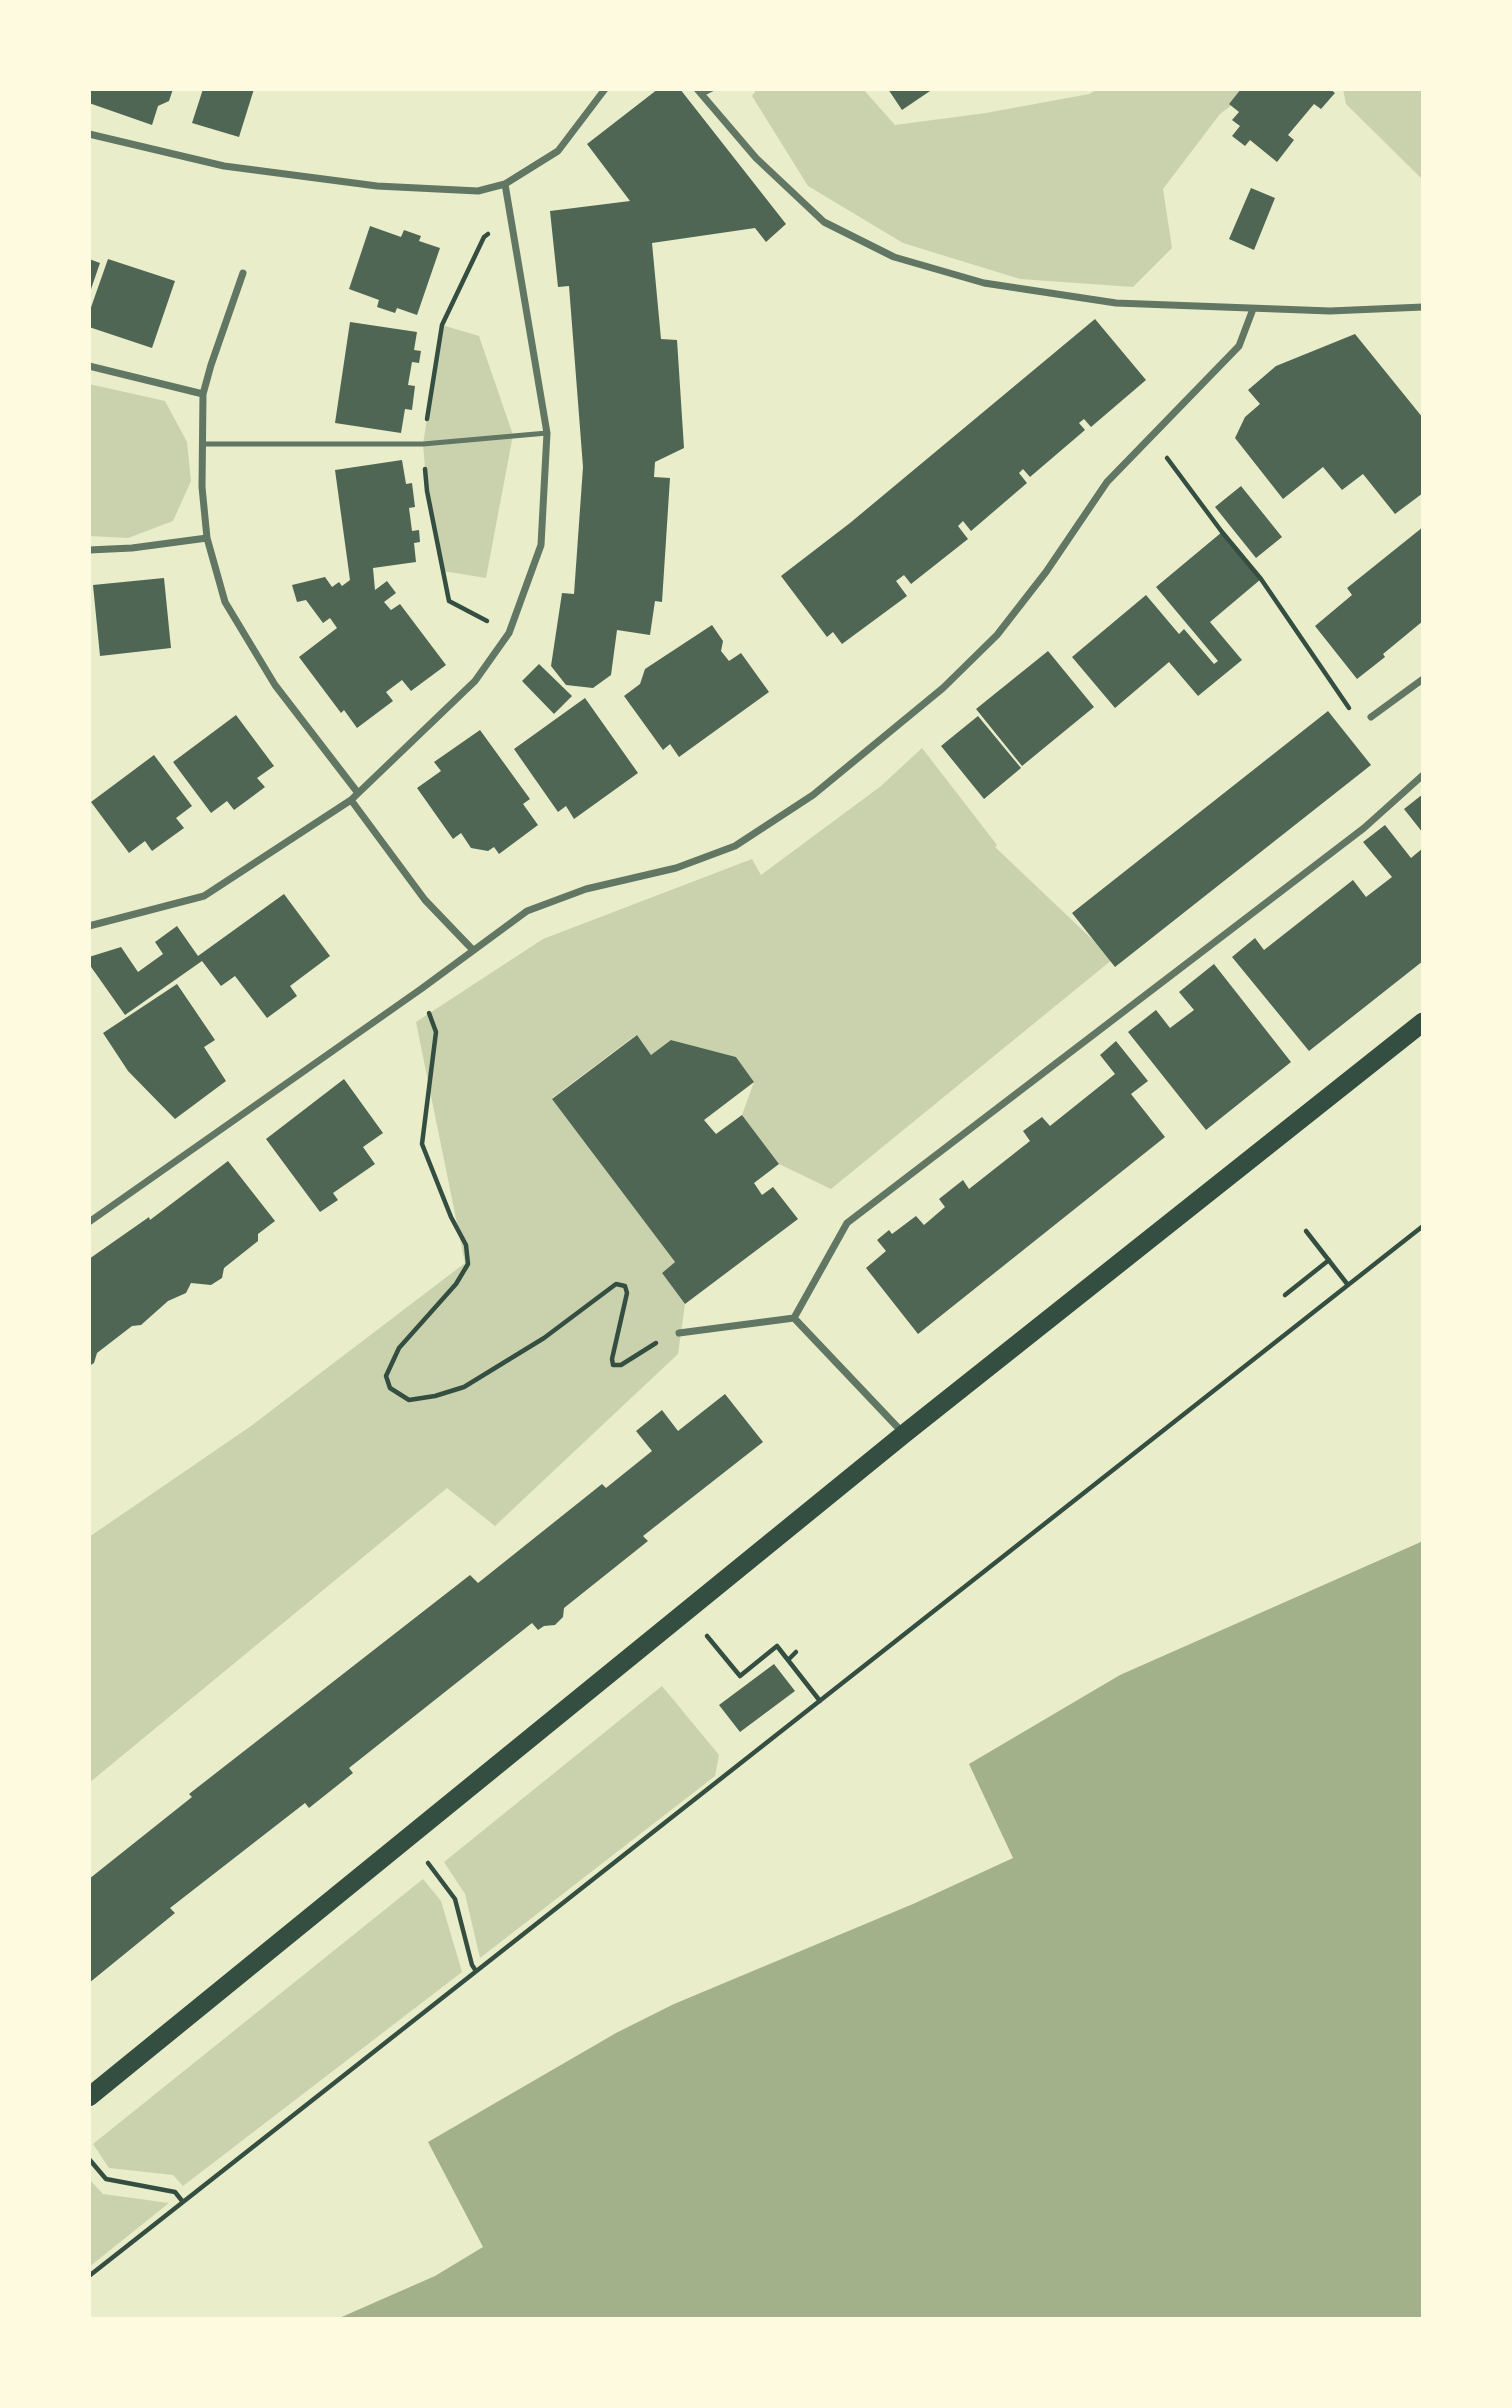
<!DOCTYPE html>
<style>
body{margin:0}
#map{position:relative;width:1512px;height:2408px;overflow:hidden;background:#e9edc9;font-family:Figtree,sans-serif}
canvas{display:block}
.frame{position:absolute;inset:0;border:91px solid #fefae0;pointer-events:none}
</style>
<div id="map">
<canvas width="1512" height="2408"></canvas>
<div class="frame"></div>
</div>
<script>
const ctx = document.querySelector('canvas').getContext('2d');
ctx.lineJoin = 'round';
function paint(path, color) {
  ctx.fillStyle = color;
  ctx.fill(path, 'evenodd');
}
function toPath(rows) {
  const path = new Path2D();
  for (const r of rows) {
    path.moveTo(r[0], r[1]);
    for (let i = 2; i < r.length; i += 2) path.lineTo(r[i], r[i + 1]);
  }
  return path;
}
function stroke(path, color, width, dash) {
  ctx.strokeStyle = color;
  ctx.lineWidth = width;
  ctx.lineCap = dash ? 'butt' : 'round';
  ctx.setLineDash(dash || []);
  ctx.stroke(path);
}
paint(toPath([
 [757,89,863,89,895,125,986,113,1089,94,1098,89,1253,89,1220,114,1163,189,1172,248,1133,287,1020,279,903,243,808,186,752,96],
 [1343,89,1423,89,1423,180,1346,104],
 [442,325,479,336,513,435,486,578,443,571,427,491,423,444],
 [89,384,165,401,187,442,191,481,173,521,128,538,89,536],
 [922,748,997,845,995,847,1113,959,831,1189,779,1164,742,1115,754,1082,736,1057,672,1040,651,1055,636,1035,552,1098,675,1262,662,1273,685,1304,678,1354,495,1526,447,1488,89,1783,89,1537,251,1426,465,1263,416,1022,543,939,752,859,761,875,881,786],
 [662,1686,719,1755,715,1776,480,1958,465,1894,444,1862],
 [423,1879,441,1901,462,1972,183,2186,173,2175,109,2168,93,2144],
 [89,2179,103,2194,169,2203,89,2267]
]), '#cad2ad');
paint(toPath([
 [1423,1541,1423,2319,337,2319,435,2276,483,2247,428,2142,616,2033,674,2004,913,1904,1013,1858,969,1764,1120,1675]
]), '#a3b18a');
paint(toPath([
 [89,89,173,89,169,101,158,106,152,125,89,103],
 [203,89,254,89,239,137,192,123],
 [658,89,680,89,786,224,766,242,755,228,652,243,661,339,677,340,684,448,655,462,654,477,670,478,662,602,655,601,650,635,617,630,611,675,593,688,566,685,551,666,562,593,574,594,583,467,569,286,558,287,550,211,630,201,587,144],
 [888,89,933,89,902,110],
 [1241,89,1330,89,1335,93,1321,109,1314,104,1288,135,1294,140,1277,162,1250,140,1245,146,1232,136,1240,126,1232,120,1239,112,1229,104],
 [1251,188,1275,198,1254,250,1229,239],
 [370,226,401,237,404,230,421,236,419,241,440,248,417,315,397,308,395,313,377,307,379,300,349,289],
 [89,259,100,263,90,292,89,292],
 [108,259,175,281,152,348,89,327,89,313],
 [1095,319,1146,380,1091,427,1084,419,1079,423,1085,430,1030,477,1023,469,1019,473,1027,483,971,531,963,521,958,526,968,539,911,584,904,575,896,581,907,596,842,644,833,632,827,637,781,576,850,523],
 [350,322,417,332,414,350,421,351,419,363,412,362,408,385,415,386,412,410,405,409,401,433,335,423],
 [1355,334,1423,418,1423,493,1395,514,1363,474,1342,490,1323,467,1283,499,1235,438,1245,417,1260,404,1248,390,1276,366],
 [402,460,406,484,412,483,415,507,409,508,412,531,419,530,420,542,414,543,416,562,373,568,375,590,387,581,396,593,384,602,391,610,400,604,446,665,411,691,402,680,386,692,393,701,357,728,344,710,341,713,299,657,337,628,330,618,323,623,306,600,297,602,292,585,325,577,332,587,339,582,342,586,350,580,335,470],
 [1241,486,1282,537,1256,558,1215,507],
 [1423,527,1423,621,1383,654,1385,657,1357,679,1315,626,1352,595,1347,588],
 [1222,532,1261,579,1210,622,1242,660,1198,696,1169,662,1115,708,1072,657,1146,595,1179,634,1184,629,1214,664,1218,661,1156,587],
 [164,578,171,648,100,656,93,585],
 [712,625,723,641,721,651,729,661,741,653,769,692,679,757,670,744,663,750,624,696,640,684,645,669],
 [1048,651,1094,707,1022,766,976,709],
 [539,664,572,696,554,714,522,681],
 [585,698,638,773,574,819,566,806,558,812,514,749],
 [1328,711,1371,765,1115,967,1072,913],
 [236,715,274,766,257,778,265,787,249,799,234,810,227,801,211,813,173,762],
 [978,716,1021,768,984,799,941,746],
 [480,730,530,799,523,804,538,825,499,854,494,847,488,851,471,848,461,833,453,839,417,788,441,771,434,762],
 [154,755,192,806,176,818,184,828,152,851,145,841,129,853,91,802],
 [1423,794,1423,833,1404,809],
 [1385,825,1411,858,1423,848,1423,961,1309,1051,1232,957,1255,938,1264,950,1353,880,1366,897,1392,877,1363,842],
 [284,894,330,956,290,986,297,996,267,1018,235,976,221,986,202,961,125,1015,89,964,89,957,121,947,138,972,163,954,155,942,177,926,198,956],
 [1214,964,1291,1062,1206,1130,1128,1032,1156,1010,1170,1028,1194,1010,1179,992],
 [177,984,215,1040,204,1047,226,1081,175,1119,128,1071,103,1033],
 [637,1035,651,1055,671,1040,736,1057,754,1082,704,1120,716,1134,742,1115,779,1164,754,1183,762,1195,773,1187,798,1219,685,1304,662,1273,675,1262,552,1099],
 [1116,1041,1148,1081,1131,1094,1165,1137,918,1334,866,1268,886,1251,877,1240,889,1230,892,1234,916,1216,924,1225,945,1207,939,1199,963,1180,969,1189,1030,1141,1023,1131,1042,1117,1050,1126,1115,1074,1100,1055],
 [344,1079,383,1133,363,1147,375,1164,333,1193,338,1200,320,1212,266,1139],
 [228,1161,275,1221,258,1234,258,1241,224,1268,222,1278,211,1285,191,1283,186,1293,168,1301,141,1325,132,1326,97,1353,94,1363,89,1366,89,1259,149,1217,150,1220],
 [725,1394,763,1442,643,1536,648,1541,564,1608,563,1617,555,1625,544,1626,538,1630,532,1623,349,1768,353,1773,309,1808,305,1803,170,1908,175,1913,89,1983,89,1879,192,1797,189,1794,470,1575,478,1583,602,1484,606,1488,652,1451,636,1431,662,1410,678,1431],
 [774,1664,795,1691,740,1732,719,1705]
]), '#4f6655');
stroke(toPath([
 [427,419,442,325,484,237,488,234],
 [1167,458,1222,532,1261,579,1349,708],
 [425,469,427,491,449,601,487,621],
 [429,1013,436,1032,422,1144,451,1217,466,1245,468,1264,456,1284,399,1348,386,1376,390,1388,409,1400,435,1396,464,1387,544,1338,616,1284,625,1286,627,1293,612,1359,613,1365,621,1365,656,1343],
 [1306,1231,1348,1285],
 [1285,1295,1329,1260],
 [707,1636,740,1676,777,1646,820,1701],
 [788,1660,796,1652],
 [428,1863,455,1899,472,1965,476,1971],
 [89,2159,106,2179,175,2192,183,2202],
 [89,2276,1423,1226]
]), '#344e41', 4.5);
stroke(toPath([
 [702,94,712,89],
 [202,444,423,444,547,433]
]), '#617663', 5);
stroke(toPath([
 [697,89,756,158,824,222,894,257,984,283,1116,303,1330,311,1423,307],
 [89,134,224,166,377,186,478,191,505,184,558,151,605,89],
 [243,273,211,365,203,394,202,487,207,538,225,602,275,685,358,793],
 [89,366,203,394],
 [89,550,132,548,207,538],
 [1371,717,1423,679],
 [351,800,425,900,472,949],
 [89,926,204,896,351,800,475,681,509,633,541,545,547,433,505,184],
 [89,1222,421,989,527,911,586,889,676,868,735,846,813,795,943,688,997,635,1046,572,1107,482,1239,346,1253,309],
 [794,1318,847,1223,1364,828,1423,775],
 [679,1333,794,1318,904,1434]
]), '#617663', 7);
stroke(toPath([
 [89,2097,904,1434,1423,1022]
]), '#344e41', 19);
</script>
